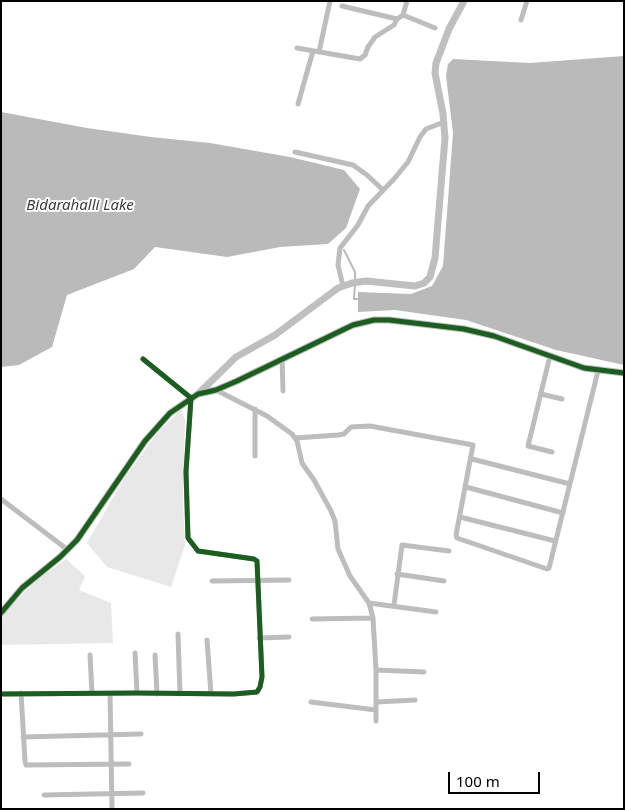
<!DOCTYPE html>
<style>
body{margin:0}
#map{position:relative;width:625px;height:810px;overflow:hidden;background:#fff;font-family:"Noto Sans",sans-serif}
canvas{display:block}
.frame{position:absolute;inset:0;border:2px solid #000;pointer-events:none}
.scale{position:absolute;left:448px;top:772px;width:92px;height:22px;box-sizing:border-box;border:2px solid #000;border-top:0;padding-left:6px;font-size:15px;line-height:18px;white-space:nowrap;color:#000;-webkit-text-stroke:4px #fff;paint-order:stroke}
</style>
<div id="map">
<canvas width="625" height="810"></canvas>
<div class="frame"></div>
<div class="scale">100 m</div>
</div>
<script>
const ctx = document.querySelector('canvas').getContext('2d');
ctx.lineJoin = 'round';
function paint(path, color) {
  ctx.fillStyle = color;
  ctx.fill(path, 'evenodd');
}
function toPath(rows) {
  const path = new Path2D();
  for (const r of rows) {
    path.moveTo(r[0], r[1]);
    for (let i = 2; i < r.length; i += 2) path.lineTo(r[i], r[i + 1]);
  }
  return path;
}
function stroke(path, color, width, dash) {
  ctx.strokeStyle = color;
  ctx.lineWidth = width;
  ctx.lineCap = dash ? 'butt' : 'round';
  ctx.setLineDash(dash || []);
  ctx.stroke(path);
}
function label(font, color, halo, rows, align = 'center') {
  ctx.font = font + ' "Noto Sans",sans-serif';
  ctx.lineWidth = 4;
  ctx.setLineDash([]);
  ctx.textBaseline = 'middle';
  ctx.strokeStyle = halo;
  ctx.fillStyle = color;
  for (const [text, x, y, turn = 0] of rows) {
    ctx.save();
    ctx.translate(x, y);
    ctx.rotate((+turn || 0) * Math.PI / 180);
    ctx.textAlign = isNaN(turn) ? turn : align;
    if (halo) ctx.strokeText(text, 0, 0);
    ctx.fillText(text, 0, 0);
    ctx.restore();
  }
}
paint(toPath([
 [182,409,185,421,183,499,185,545,171,587,107,567,87,543,123,480,158,432],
 [66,559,85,576,79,590,111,603,113,643,1,645,1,619,10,607,37,580]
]), '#e8e8e8');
paint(toPath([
 [624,56,624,365,556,350,466,320,395,310,358,312,358,292,411,294,432,286,443,266,453,133,446,76,448,64,453,59,530,63],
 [1,112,87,128,151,137,210,143,290,157,344,170,360,189,346,228,328,244,280,247,227,257,155,247,134,269,67,295,52,347,19,365,1,367]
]), '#bababa');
stroke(toPath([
 [344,250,355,272,355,280],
 [355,284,354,299,359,299]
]), '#bababa', 2);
stroke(toPath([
 [342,6,397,19,403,15,407,1],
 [403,15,435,28],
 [521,20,527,1],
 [297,48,360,59,365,55,368,47,375,37,394,25,397,19],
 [319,52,330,1],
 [298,104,313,51],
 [295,152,353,165,367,175,383,190],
 [343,286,338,265,340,248,358,225,368,206,394,179,408,162,420,137,426,129,444,122],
 [550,356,528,446,552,452],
 [282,358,283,391],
 [216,390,267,416,292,434,297,441,302,463,314,480,331,511,335,521,338,549,350,576,369,603,373,618,376,670,376,721],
 [541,394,562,399],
 [255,409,255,456],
 [295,438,338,435,344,434,351,427,370,426,473,445,456,535,457,538,547,569,549,568,598,371],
 [472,459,570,484],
 [466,487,563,513],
 [1,499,68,550],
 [460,517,555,541],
 [397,574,444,581],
 [212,581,289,580],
 [369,603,436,612],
 [394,605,402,545,449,551],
 [312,619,373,618],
 [178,634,180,694],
 [259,638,289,637],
 [207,640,211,694],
 [135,653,137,693],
 [90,655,92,693],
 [155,655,157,694],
 [376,670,424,672],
 [21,693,25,761,26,765,129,764],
 [110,693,112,809],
 [1,694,137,693,234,694,257,692,260,687,262,677,257,561,254,559,198,551,188,538,186,472,191,398,143,359],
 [311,702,376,710],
 [377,702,415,700],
 [23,737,141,734],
 [44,795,143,793]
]), '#bdbdbd', 5);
stroke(toPath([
 [198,394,236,357,275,335,338,288,352,283,366,281,415,286,424,283,430,277,435,258,445,138,443,114,435,73,436,63,449,29,464,1],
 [1,613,22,588,60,557,77,540,145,441,170,413,198,394,216,390,237,381,353,325,374,320,389,320,464,329,494,336,584,368,624,373]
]), '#bfbfbf', 7);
stroke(toPath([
 [1,613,22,588,60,557,77,540,145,441,170,413,198,394,216,390,237,381,353,325,374,320,389,320,464,329,494,336,584,368,624,373],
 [1,694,137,693,234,694,257,692,260,687,262,677,257,561,254,559,198,551,188,538,186,472,191,398,143,359]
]), '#1b5e20', 5);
label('italic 15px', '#3d3d3d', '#fff', [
 ["Bidarahalli Lake",80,206]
]);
</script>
